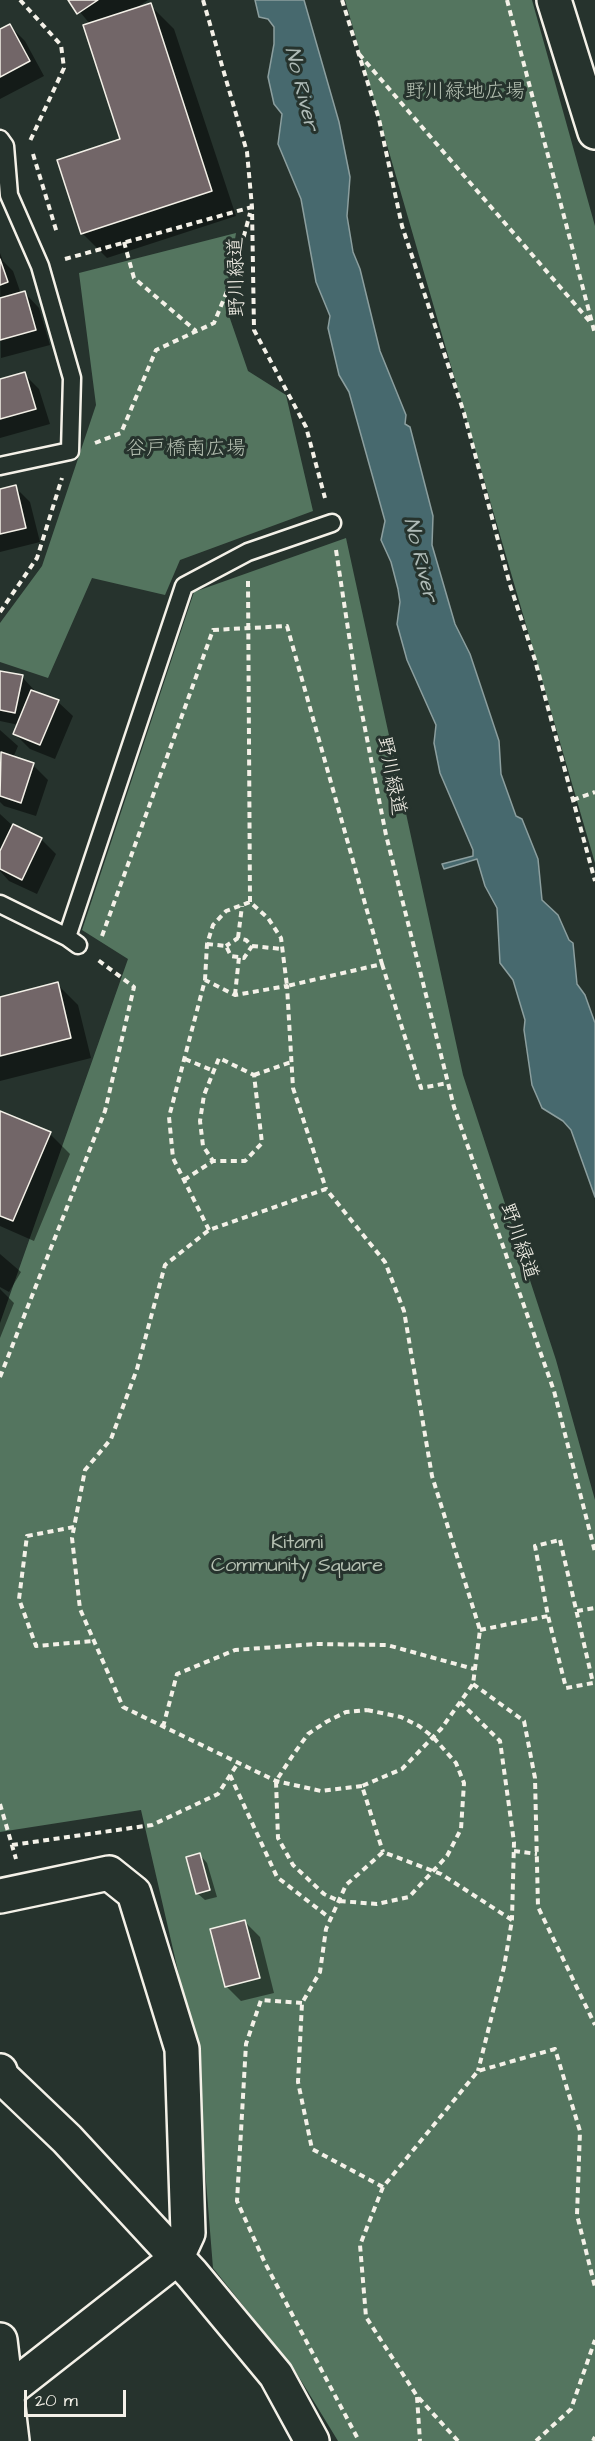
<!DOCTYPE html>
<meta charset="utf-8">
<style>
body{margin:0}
#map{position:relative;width:595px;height:2441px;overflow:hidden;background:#26332d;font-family:"Architects Daughter",sans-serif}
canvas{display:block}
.scale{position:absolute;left:24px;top:2390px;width:102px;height:27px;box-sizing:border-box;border:3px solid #f4f1e8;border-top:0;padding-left:8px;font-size:18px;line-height:21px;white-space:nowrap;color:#f4f1e8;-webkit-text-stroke:4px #26332d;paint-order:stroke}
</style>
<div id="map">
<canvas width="595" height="2441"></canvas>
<div class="scale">20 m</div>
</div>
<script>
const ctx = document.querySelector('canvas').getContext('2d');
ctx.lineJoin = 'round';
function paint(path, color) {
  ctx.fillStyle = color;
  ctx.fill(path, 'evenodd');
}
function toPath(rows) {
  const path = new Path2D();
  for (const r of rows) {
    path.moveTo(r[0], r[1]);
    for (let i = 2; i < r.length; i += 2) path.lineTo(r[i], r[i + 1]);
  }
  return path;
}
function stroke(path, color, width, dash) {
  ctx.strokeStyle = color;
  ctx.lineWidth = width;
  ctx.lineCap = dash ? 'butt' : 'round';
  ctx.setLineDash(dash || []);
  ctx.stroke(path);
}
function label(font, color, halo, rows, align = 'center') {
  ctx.font = font + ' "Architects Daughter","Klee One",sans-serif';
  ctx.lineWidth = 6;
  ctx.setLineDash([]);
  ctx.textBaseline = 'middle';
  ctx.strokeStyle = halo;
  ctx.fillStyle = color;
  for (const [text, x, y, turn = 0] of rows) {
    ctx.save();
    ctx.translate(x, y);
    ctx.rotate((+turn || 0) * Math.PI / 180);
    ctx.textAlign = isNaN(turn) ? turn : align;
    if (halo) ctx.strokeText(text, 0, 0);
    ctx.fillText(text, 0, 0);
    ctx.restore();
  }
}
paint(toPath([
 [345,0,532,0,595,226,595,863],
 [236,233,225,304,248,371,286,395,313,511,180,560,165,595,92,578,48,678,0,662,0,623,42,566,96,405,79,273],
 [346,538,463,1075,556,1360,595,1500,595,2441,338,2441,294,2369,213,2268,195,2045,141,1810,0,1832,0,1323,128,959,82,930,194,592]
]), '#54755f');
const water = toPath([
 [255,0,304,0,339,122,350,177,347,216,353,252,360,269,380,351,406,415,405,424,410,427,433,516,432,545,455,624,470,654,499,741,501,774,516,816,522,819,538,859,542,900,558,915,569,940,573,943,577,984,585,995,595,1023,595,1197,571,1130,563,1121,542,1108,532,1085,524,1030,525,1020,513,980,500,963,497,908,485,886,477,859,444,869,442,864,473,856,473,850,440,773,434,743,436,725,407,660,397,624,400,602,398,589,391,562,381,540,385,521,349,392,339,375,328,328,330,316,316,282,301,199,278,144,282,114,274,104,268,77,274,44,274,27,268,19,259,17,255,0]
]);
paint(water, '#47696e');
stroke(water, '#8c9f9f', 1.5);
paint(toPath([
 [70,0,148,0,136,8,150,5,174,29,236,216,107,258,82,233,122,140,90,24],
 [10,26,25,41,44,76,0,99,0,31],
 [0,253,3,261,13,271,21,294,25,293,39,308,50,345,1,358],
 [24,374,39,389,50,424,0,438,0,381],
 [15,487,30,502,40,542,0,552,0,491],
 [0,673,22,677,37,693,58,702,73,716,55,759,30,749,15,734,19,725,0,721],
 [0,730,18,746,13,758,33,765,48,780,36,816,4,806,0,802],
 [0,814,13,826,41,839,56,854,37,894,9,881,0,871],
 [57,984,78,1005,91,1058,0,1081,0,999],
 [0,1113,50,1134,70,1154,34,1241,0,1226],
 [0,1254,21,1272,9,1292,0,1287],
 [0,1289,14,1303,0,1338],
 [200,1855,207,1863,217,1897,205,1900,197,1893],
 [245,1922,260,1937,274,1993,241,2001,226,1986]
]), '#0007');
const building = toPath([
 [68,0,98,0,77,14,68,0],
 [151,3,212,191,81,234,57,160,120,139,83,25,151,3],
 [10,24,30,61,0,77,0,29,10,24],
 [0,259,8,282,0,285,0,259],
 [25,291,36,330,0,340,0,298,25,291],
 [25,372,36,409,0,419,0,379,25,372],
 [16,485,26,528,0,534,0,489,16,485],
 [0,671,23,675,15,713,0,710,0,671],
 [31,690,59,700,40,745,13,734,31,690],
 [1,752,34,763,21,803,0,796,1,752],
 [13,824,42,838,22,880,0,869,0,851,13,824],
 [58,982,71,1038,0,1056,0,997,58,982],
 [0,1111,51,1132,13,1221,0,1216,0,1111],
 [200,1853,210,1890,196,1894,186,1857,200,1853],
 [245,1920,260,1978,225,1987,210,1929,245,1920]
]);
paint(building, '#726668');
stroke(building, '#f4f1e8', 1.5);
const lane = toPath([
 [0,139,5,146,9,195,40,266,72,378,70,451,0,466],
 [0,904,67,937,78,945],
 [67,937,184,586,248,552,332,523]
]);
const street = toPath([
 [554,0,595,132],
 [0,1896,109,1873,134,1893,182,2049,188,2233,176,2259,0,2397],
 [0,2071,2,2077,67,2139,192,2274,276,2375,312,2441],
 [0,2340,12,2441]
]);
stroke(lane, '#f4f1e8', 21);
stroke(street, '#f4f1e8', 38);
stroke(toPath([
 [20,0,61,45,64,68,30,141],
 [203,0,247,152,252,207,254,330,306,427,325,498],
 [342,0,379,119,402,226,464,413,510,585,535,660,595,881],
 [507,0,595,334],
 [359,54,592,324],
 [33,154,57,233],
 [124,242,134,278,196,331],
 [65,259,252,207],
 [95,443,121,433,156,350,214,323,234,274,250,213],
 [336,550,357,688,386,835,454,1107,554,1391,595,1552],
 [248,581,250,902],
 [0,612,37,558,62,478],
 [573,800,595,792],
 [102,936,213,630,287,626,382,964,287,986,281,938,268,918,250,902,226,911,213,925,207,944,205,980],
 [238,938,242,906],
 [207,944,226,946,231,956,244,958,252,946,246,940,238,938,226,946],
 [252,946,282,949],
 [382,964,421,1088,448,1083],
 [235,995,239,957],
 [185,1059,214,1071],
 [254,1075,291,1062],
 [184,1180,213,1161,245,1161,262,1143,254,1075,219,1058,204,1095,200,1121,203,1146,213,1161],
 [209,1230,173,1158,169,1117,205,980,235,995,287,986,293,1088,326,1189],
 [0,1377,105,1111,134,987,98,960],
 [74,1527,27,1536,19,1599,36,1646,93,1641],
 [560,1540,593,1683,566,1688,548,1616,535,1546,560,1540],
 [577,1611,595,1608],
 [480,1630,548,1616],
 [473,1684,524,1721,535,1778,538,1907,595,2025],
 [460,1702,500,1741,514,1842,512,1919],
 [367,1710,401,1717,419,1726,433,1737,456,1763,464,1783,461,1829,447,1856,409,1897,377,1904,339,1901,324,1894,293,1865,278,1838,276,1781,293,1755,308,1734,326,1722,346,1712,367,1710],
 [163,1727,177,1674,235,1650,316,1644,387,1645,474,1669],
 [230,1775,277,1877,331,1919],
 [362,1786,321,1791,276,1781,123,1707,80,1609,72,1538,85,1470,111,1439,137,1369,165,1265,209,1230,326,1189,385,1262,404,1311,432,1476,480,1630,473,1684,441,1729,402,1769,362,1786,383,1852],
 [0,1804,16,1859],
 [12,1845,152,1825,218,1794,238,1763],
 [514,1851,537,1854],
 [302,2003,261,2000,246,2044,237,2201,265,2263,359,2441],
 [383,2187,312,2149,298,2082,302,2003,320,1972,326,1929,346,1885,383,1852,441,1874,512,1920,504,1967,478,2071],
 [417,2397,420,2441],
 [458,2441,417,2396,366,2317,360,2245,383,2187,478,2071,555,2049,580,2131,577,2215,595,2287],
 [536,2441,571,2409,595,2340],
 [593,2441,595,2437]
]), '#f4f1e8', 4, [6, 4.5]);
stroke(lane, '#26332d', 16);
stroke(street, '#26332d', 33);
label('20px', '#b4bfb1', '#26332d', [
 ["野川緑地広場",465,93],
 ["谷戸橋南広場",186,450],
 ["Kitami",297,1544],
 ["Community Square",297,1567]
]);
label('20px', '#f4f1e8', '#26332d', [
 ["野川緑道",238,277,-91],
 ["野川緑道",390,776,79],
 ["野川緑道",518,1242,71]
]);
label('italic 21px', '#afbbb7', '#26332d', [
 ["No River",300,89,76],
 ["No River",419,560,76]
]);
</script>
